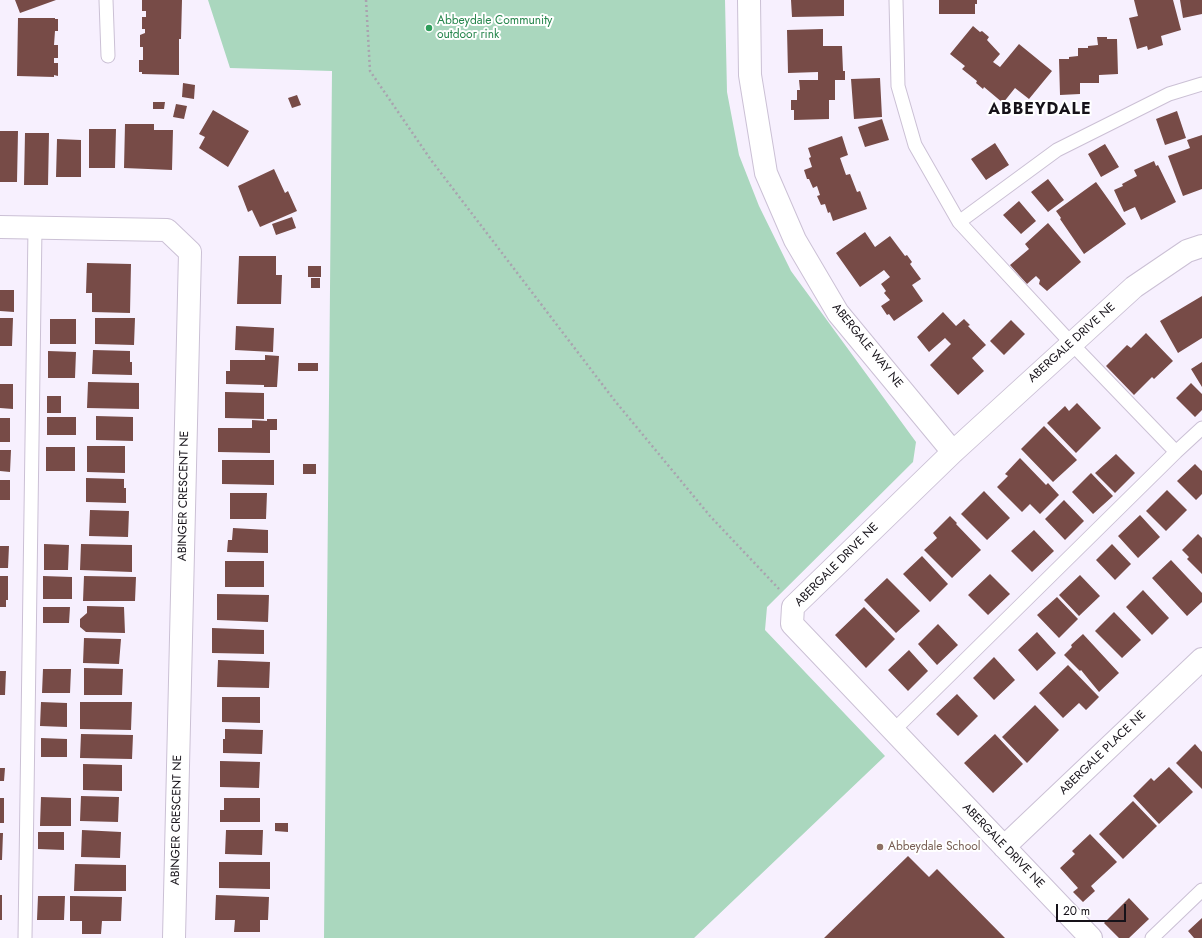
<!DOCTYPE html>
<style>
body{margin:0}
#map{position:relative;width:1202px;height:938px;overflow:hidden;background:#f7f0fe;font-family:Jost,sans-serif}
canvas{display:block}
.scale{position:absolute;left:1056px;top:904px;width:70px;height:18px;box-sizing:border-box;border:2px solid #161219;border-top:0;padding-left:5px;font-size:12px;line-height:14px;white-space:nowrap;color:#161219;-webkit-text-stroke:3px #fff;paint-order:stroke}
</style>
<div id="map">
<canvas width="1202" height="938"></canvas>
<div class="scale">20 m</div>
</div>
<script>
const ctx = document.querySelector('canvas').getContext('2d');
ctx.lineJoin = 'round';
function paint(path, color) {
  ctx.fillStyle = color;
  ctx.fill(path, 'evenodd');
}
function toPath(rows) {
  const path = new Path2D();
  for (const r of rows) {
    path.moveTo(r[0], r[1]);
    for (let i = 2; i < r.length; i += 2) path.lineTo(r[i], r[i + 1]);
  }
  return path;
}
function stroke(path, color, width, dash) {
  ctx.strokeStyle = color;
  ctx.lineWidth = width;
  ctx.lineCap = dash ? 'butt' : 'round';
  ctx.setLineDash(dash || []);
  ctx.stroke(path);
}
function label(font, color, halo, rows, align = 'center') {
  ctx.font = font + ' Jost,sans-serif';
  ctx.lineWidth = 4;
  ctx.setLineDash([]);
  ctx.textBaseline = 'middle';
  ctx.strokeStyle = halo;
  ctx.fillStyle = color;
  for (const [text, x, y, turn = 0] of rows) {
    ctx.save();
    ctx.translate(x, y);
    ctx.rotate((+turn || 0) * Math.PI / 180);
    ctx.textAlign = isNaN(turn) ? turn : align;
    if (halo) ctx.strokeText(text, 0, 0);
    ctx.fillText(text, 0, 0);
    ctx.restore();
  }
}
paint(toPath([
 [208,0,725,0,727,92,739,155,759,206,791,271,916,442,913,462,767,607,765,630,885,756,694,938,324,938,332,71,230,68]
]), '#aad7be');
paint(toPath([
 [15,0,56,0,20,13],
 [142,0,182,0,181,39,179,39,179,75,142,74,142,72,139,72,139,60,143,60,143,47,140,47,140,35,145,33,145,29,142,29,142,17,146,17,146,11,142,11],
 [791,0,844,0,844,16,792,17],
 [939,0,977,0,977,4,975,4,975,14,939,14],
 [1134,0,1173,0,1181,30,1161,36,1163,45,1148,50,1147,46,1137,49,1129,18,1138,16],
 [1180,0,1202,0,1202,14,1183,18],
 [18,18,55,18,55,19,58,19,58,31,55,31,54,45,58,45,58,58,54,58,54,63,58,63,58,76,54,75,54,77,17,76],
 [973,26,980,32,982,31,989,37,987,40,1000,54,993,62,1000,67,1019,44,1052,71,1029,99,1015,88,1003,103,984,87,983,89,976,83,977,81,962,69,965,66,950,54],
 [823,29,823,46,842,46,843,71,845,71,845,80,835,80,835,100,829,100,829,119,794,120,794,110,791,110,791,100,797,100,797,90,800,90,799,80,818,80,818,72,788,73,787,30],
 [1097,37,1107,37,1107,39,1117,39,1118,74,1099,75,1099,83,1080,83,1080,94,1060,95,1059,59,1069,59,1069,57,1078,56,1078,48,1088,48,1088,46,1098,45],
 [880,78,882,117,854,119,851,79],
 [183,83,195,85,194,99,182,97],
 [297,95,301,105,292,108,288,98],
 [153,102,165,102,164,109,153,109],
 [176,104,187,106,184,119,173,117],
 [213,110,249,131,228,167,199,148,205,137,199,134],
 [1177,111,1186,138,1165,145,1156,119],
 [882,119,889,140,865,147,858,127],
 [125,124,154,124,154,130,173,130,172,170,124,168],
 [89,129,116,129,115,168,89,168],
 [0,131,18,131,17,182,0,182],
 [25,133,49,133,48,185,24,185],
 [1202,135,1202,189,1183,196,1168,156,1190,148,1187,140],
 [842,136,848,155,840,158,846,175,850,174,857,192,860,191,867,209,833,221,830,212,828,213,825,204,821,205,817,196,820,195,817,186,813,188,809,179,807,179,804,170,812,167,809,158,811,157,808,148],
 [57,139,81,140,81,177,56,177],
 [995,143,1009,165,986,180,971,159],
 [1105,144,1119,167,1101,177,1088,154],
 [1154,161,1156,166,1158,165,1176,202,1141,220,1135,207,1124,212,1114,190,1123,186,1122,184,1137,176,1134,170],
 [274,169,285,193,288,191,297,211,260,227,252,210,248,212,238,186],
 [1048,179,1064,200,1048,212,1031,192],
 [1096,182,1126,224,1084,254,1060,219,1061,218,1056,211],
 [1019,201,1036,221,1021,234,1003,215],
 [292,217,296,228,276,235,272,224],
 [1048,223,1081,262,1047,291,1039,284,1040,280,1036,276,1027,284,1010,265,1029,249,1025,244],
 [865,232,875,247,890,236,905,256,907,255,912,262,910,264,921,279,912,285,923,301,894,321,889,314,887,315,881,306,890,300,884,293,886,291,881,284,890,277,884,270,860,287,836,253],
 [239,256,276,256,276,275,282,275,281,304,237,304],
 [87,263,131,264,130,313,92,312,92,293,86,293],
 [308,266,321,266,321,277,308,277],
 [311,278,320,278,320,288,311,288],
 [0,290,14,290,14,312,0,311],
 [1202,296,1202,338,1178,353,1160,321],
 [943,312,956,326,964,319,970,325,968,326,986,345,972,358,984,371,958,395,930,365,951,344,945,338,929,352,917,337],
 [0,318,13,318,12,346,0,346],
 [95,318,135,318,134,345,95,344],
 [50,319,76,319,76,344,50,344],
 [1011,320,1025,334,1004,355,990,341],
 [236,326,274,328,273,352,235,350],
 [1146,333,1173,361,1154,379,1152,377,1134,395,1106,366,1127,345,1131,348],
 [93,350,130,351,130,362,132,362,132,375,92,374],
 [48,351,76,352,75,378,48,378],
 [265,355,279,356,277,387,264,387,264,385,226,384,226,371,230,371,230,360,265,360],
 [1202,362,1202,387,1191,369],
 [298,363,318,363,318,371,298,371],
 [88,382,139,383,139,409,87,408],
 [1191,383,1202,394,1202,410,1195,417,1176,398],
 [0,384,13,384,13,409,0,408],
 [225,392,264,393,264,419,225,418],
 [47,396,61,396,61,413,47,413],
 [1077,403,1101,428,1076,453,1047,423,1065,406,1069,411],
 [96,416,133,417,133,441,96,440],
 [47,417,76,417,76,435,47,435],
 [0,418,10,418,10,442,0,442],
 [267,419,277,419,277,430,270,430,270,453,218,452,218,428,252,428,252,420,267,421],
 [1044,426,1077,460,1053,482,1021,449],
 [87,446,125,446,125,473,87,472],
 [46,447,75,447,75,471,46,471],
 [0,450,11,450,10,472,0,471],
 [1116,454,1135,473,1115,493,1095,473],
 [1020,458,1046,485,1048,483,1059,495,1040,514,1030,504,1022,512,997,487,1008,476,1005,474],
 [222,460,274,460,274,485,222,484],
 [303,464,316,464,316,474,303,474],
 [1195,464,1202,471,1202,494,1196,500,1177,481],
 [1091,473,1113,496,1093,514,1072,492],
 [86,478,124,479,124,488,126,488,126,503,86,502],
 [0,480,10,480,10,500,0,500],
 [1167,490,1187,510,1166,531,1146,511],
 [984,491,1010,518,987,540,961,514],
 [230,493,267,493,266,519,230,519],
 [1064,500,1084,521,1065,540,1045,519],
 [90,510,129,511,128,537,89,536],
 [1140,515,1160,537,1138,558,1118,536],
 [950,516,957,523,956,524,981,550,952,578,924,550,937,538,933,533],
 [233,528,268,530,268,553,227,552,228,540,232,540],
 [1034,530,1054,551,1032,572,1011,551],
 [1198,534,1202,538,1202,574,1187,559,1189,557,1182,550],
 [44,544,69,545,68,570,44,570],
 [81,544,132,545,132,572,80,570],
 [1112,544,1131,564,1115,580,1096,560],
 [0,546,9,546,8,568,0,568],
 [922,556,948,584,930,602,903,574],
 [1171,560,1202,593,1202,602,1187,616,1152,578],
 [225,561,264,561,264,587,225,587],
 [990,574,1010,594,988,615,968,595],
 [1080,575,1100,596,1079,616,1059,595],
 [0,576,8,576,8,600,6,600,6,607,0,607],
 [43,576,72,577,72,599,43,599],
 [84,576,136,577,135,601,83,601],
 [887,578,920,611,896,633,864,600],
 [1143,590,1169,618,1152,635,1126,607],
 [217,594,269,595,268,622,217,620],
 [1057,597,1078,619,1059,638,1037,615],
 [87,606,124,607,125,633,86,632,80,627,80,619,87,613],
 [43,607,70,607,69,623,43,623],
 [864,607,895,639,866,668,835,635],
 [1114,612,1141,640,1122,658,1095,631],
 [938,624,958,645,937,665,918,644],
 [212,628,264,630,264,654,212,653],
 [1037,632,1056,653,1037,671,1018,650],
 [1083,634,1119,673,1099,692,1081,670,1080,671,1064,655,1072,647,1071,645],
 [84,638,121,639,119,664,83,663],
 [909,650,928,671,908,691,888,670],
 [994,657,1015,680,994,700,973,678],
 [218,660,270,662,269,688,217,687],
 [1068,665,1099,697,1086,710,1079,703,1063,718,1039,693],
 [84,668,123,669,122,695,84,695],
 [43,669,71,669,70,693,42,693],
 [0,671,6,671,5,695,0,695],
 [957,694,978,716,958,736,936,714],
 [222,697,260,697,260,723,222,722],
 [41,702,67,703,67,727,40,726],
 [80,702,132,702,131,730,80,729],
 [1035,705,1059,730,1027,763,1002,737],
 [225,729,263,730,262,754,223,753,223,739,225,739],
 [81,734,133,735,132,759,80,758],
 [995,734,1023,764,993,793,964,763],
 [41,738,67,739,67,757,41,757],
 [1195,744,1202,752,1202,789,1176,763],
 [220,761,260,762,259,788,220,787],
 [83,764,122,765,122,791,83,790],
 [1169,767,1193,792,1159,824,1133,796,1151,778,1154,781],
 [0,768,5,768,4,781,0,781],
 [81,796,119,797,118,822,80,821],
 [41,797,71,798,71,826,40,826],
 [0,798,4,798,4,823,0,823],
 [224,798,260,798,260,822,220,822,220,810,224,810],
 [1133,801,1157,826,1123,859,1099,834],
 [275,823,288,823,288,832,275,831],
 [82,830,121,832,120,858,81,857],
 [226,830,263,830,262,855,225,854],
 [38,832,64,832,64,850,38,849],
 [0,833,3,833,2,860,0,860],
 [1090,834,1117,862,1091,886,1095,891,1083,902,1073,892,1078,888,1060,868,1075,854,1072,851],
 [908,856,929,877,937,869,1005,938,824,938],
 [219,862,270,862,270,889,219,888],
 [75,864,126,865,126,891,74,891],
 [0,895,2,895,2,920,0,920],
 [216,895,269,897,268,920,260,920,260,932,234,932,235,920,215,920],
 [38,896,65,896,64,920,37,920],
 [70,896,122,897,121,921,102,921,101,934,82,934,82,921,70,921],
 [1129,898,1149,919,1129,938,1119,938,1104,923],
 [1202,918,1202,938,1194,938,1188,931]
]), '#774b47');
const service = toPath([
 [106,0,108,56],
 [959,222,1057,150,1169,94,1202,84],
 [1176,452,1202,428],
 [893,731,1176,452,1072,344,959,222,915,145,898,86,896,0],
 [25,938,35,228],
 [1152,938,1202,890]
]);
const minor = toPath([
 [749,0,750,75,766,173,795,240,838,313,953,452],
 [0,227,167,230,190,252,174,938],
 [1004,847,1202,659],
 [1091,938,792,624,793,607,953,452,1134,287,1187,251,1202,246]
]);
stroke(service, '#cbc0d5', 15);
stroke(minor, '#cbc0d5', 24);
stroke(toPath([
 [366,0,370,71,431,160,615,401,710,516,779,589]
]), '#a9a3af', 2.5, [2, 3]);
stroke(service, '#fff', 13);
stroke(minor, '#fff', 22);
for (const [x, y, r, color] of [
 [429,28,4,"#2e9e5b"],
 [880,847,4,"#8d6e63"]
]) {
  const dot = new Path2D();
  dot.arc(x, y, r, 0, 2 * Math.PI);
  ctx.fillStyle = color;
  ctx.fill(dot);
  stroke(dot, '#fff', 1.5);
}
label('12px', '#27864d', '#fff', [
 ["Abbeydale Community",437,21],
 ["outdoor rink",437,35]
], 'left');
label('12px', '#161219', '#fff', [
 ["ABERGALE DRIVE NE",1072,343,-42],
 ["ABERGALE WAY NE",867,346,51],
 ["ABINGER CRESCENT NE",184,496,-89],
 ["ABERGALE DRIVE NE",837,565,-45],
 ["ABERGALE PLACE NE",1103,753,-44],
 ["ABINGER CRESCENT NE",177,820,-89],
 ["ABERGALE DRIVE NE",1003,846,46]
]);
label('12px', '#785e54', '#fff', [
 ["Abbeydale School",888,847]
], 'left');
ctx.letterSpacing = '1px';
label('bold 16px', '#161219', '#fff', [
 ["ABBEYDALE",1040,110]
]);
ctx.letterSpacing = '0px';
</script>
